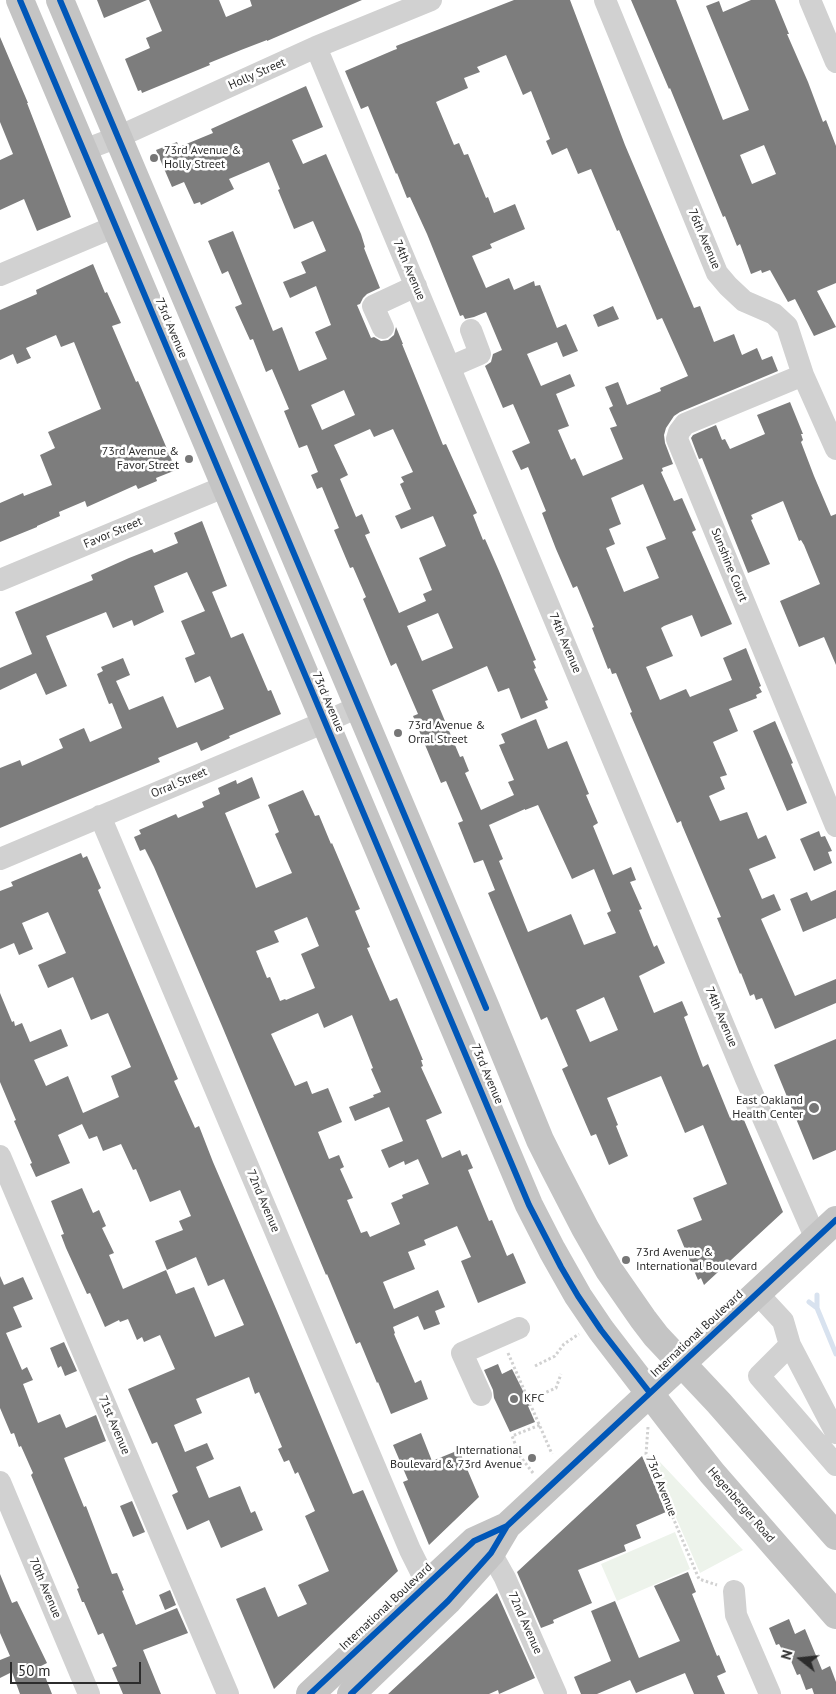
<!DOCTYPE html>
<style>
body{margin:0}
#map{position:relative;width:836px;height:1694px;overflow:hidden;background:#fff;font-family:"PT Sans",sans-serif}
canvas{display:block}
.north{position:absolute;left:776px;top:1634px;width:50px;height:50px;-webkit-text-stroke:4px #fff;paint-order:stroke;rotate:286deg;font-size:14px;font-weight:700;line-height:20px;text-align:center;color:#2c2c2c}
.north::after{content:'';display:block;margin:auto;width:18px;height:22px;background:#2c2c2c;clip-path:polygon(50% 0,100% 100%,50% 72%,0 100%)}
.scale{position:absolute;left:10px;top:1662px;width:131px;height:22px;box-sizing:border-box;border:2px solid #2c2c2c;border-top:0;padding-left:6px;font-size:15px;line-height:18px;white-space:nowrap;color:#2c2c2c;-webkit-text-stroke:4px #fff;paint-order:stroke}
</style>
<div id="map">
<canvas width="836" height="1694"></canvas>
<div class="north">N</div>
<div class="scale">50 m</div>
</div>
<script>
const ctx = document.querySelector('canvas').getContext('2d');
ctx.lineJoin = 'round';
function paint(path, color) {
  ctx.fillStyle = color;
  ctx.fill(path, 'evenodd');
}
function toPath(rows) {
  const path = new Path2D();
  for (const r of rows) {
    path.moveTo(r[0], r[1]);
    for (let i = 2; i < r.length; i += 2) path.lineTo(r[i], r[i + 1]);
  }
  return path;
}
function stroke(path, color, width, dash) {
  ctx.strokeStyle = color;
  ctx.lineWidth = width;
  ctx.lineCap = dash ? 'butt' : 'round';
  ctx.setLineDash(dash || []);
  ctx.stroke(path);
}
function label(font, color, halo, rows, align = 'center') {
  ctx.font = font + ' "PT Sans",sans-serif';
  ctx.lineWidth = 5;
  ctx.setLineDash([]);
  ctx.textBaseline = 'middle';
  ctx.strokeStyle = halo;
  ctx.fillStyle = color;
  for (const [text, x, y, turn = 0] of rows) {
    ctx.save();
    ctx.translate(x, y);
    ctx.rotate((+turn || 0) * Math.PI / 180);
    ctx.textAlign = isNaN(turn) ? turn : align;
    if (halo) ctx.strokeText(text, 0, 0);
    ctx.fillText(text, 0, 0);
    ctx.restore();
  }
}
paint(toPath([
 [651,1460,658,1460,743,1550,700,1573],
 [675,1532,690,1569,617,1601,601,1564]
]), '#edf3eb');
stroke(toPath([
 [809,1302,817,1308,836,1354],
 [817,1308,817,1295]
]), '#d8e2ef', 5);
paint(toPath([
 [97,0,147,0,104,18],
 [149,0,219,0,226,17,252,6,250,0,362,0,267,41,267,40,241,50,209,63,210,65,142,93,141,90,138,91,125,59,150,48,146,38,162,31],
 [514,0,570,0,625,145,694,308,700,306,714,342,734,334,742,355,757,348,762,360,772,356,778,371,680,412,674,416,666,428,664,435,665,443,673,464,662,468,663,471,661,472,674,501,682,498,696,530,692,532,732,624,701,637,692,615,664,626,661,628,673,656,646,667,660,700,686,689,690,697,732,680,723,658,746,648,761,686,759,687,762,692,756,695,757,698,729,709,738,731,713,742,727,775,720,777,725,789,709,796,720,821,747,812,758,839,766,835,776,858,749,869,762,899,774,894,781,910,761,919,795,996,836,979,836,1003,775,1029,762,998,756,1000,754,994,750,996,741,973,740,974,717,918,721,917,682,825,681,821,677,823,630,713,632,712,616,673,612,674,610,668,608,669,592,628,594,627,577,586,573,588,556,549,542,513,546,511,528,467,521,470,512,451,530,443,513,404,503,408,485,366,491,362,493,354,502,350,486,312,474,317,465,319,463,315,460,316,427,234,410,197,407,198,397,173,396,174,368,106,361,109,345,71,394,50,397,49,396,46],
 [506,55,523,95,531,91,550,139,546,141,552,155,567,148,578,174,591,169,617,231,619,230,657,320,662,318,688,376,660,388,661,391,627,405,618,382,605,387,613,406,609,408,617,426,610,428,623,459,583,476,575,458,571,460,558,430,569,426,556,394,575,386,570,374,541,386,527,354,557,342,563,357,578,351,566,324,557,328,540,285,535,286,534,281,514,290,509,278,486,288,472,256,492,248,490,244,525,229,515,204,494,213,488,197,486,198,468,154,464,155,459,143,454,145,436,102,468,88,464,78,480,72,477,67],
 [643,484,666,539,646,547,659,578,624,592,606,548,615,544,609,529,621,524,611,498],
 [631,0,676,0,723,120,749,110,706,6,719,1,723,12,751,0,775,0,789,34,787,34,808,82,823,122,826,120,836,146,836,283,817,291,836,327,814,336,795,299,788,302,770,270,762,273,761,270,751,274,740,244,737,246,725,216,723,217,670,88,669,89],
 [764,145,776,174,752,184,740,155],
 [0,37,28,103,27,103,71,217,37,231,24,199,0,210,0,160,13,154,0,122],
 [306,86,323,127,292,140,303,164,326,154,361,234,365,247,364,248,380,288,367,294,363,298,360,304,357,305,371,338,374,337,381,341,388,340,394,335,396,327,403,344,402,344,443,445,446,444,477,513,473,515,483,540,485,539,499,571,536,660,533,661,536,668,534,669,548,700,545,701,548,708,521,719,509,688,498,692,487,666,432,690,460,757,463,756,469,771,465,773,481,810,514,795,508,782,514,780,499,745,505,743,501,734,536,719,548,749,567,741,589,794,586,795,598,823,593,826,613,875,631,867,636,880,630,882,642,909,639,910,654,947,657,945,665,963,639,976,654,1013,682,1001,688,1015,684,1017,703,1067,708,1064,730,1118,741,1113,783,1212,704,1285,701,1278,698,1280,677,1230,702,1220,693,1198,727,1184,703,1125,685,1133,661,1076,607,1098,618,1125,616,1126,628,1156,609,1165,596,1134,591,1136,562,1069,568,1066,547,1017,541,1020,488,893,495,890,483,860,474,863,458,823,463,821,446,781,441,783,413,716,418,714,396,663,391,666,363,599,366,597,353,567,350,568,334,530,339,528,322,487,317,489,311,475,318,472,307,445,299,448,284,411,289,409,272,369,266,372,253,339,250,340,235,307,242,304,228,271,222,274,208,241,233,231,273,331,282,327,299,371,327,359,315,332,331,325,316,286,290,298,283,282,306,273,301,262,326,251,313,221,294,229,278,190,280,189,269,162,229,179,234,189,201,205,200,202,194,204,184,182,172,187,156,150,177,142,179,147,213,133,211,129],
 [344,390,355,415,322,430,311,405],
 [370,429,374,437,393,429,413,472,401,477,404,482,400,484,411,509,395,516,401,529,433,516,446,546,419,558,432,590,423,594,426,601,399,613,365,535,370,533,362,514,356,517,340,479,348,475,334,445],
 [438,613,453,648,422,661,407,626],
 [538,805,572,879,594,869,611,911,607,913,616,933,584,945,571,914,528,932,499,861,503,859,489,825,525,809,525,810],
 [604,997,618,1030,590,1042,576,1010],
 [93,264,105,293,107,292,121,323,112,326,136,382,138,381,176,470,156,478,157,481,138,489,136,485,87,507,85,501,59,512,60,516,37,526,37,527,0,542,0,503,23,493,24,496,52,485,40,455,55,448,48,432,101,409,74,342,61,347,56,335,26,348,31,358,17,364,13,354,0,360,0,310,37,294,36,290],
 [613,306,619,319,598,327,593,315],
 [790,402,803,434,801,434,803,440,801,442,814,476,831,516,836,514,836,665,824,637,799,647,780,601,820,584,804,545,801,540,799,541,783,501,751,515,753,519,751,520,770,564,748,573,702,458,699,459,691,438,693,435,716,425,722,440,725,439,730,449,765,434,757,415],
 [202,521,227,586,212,592,231,638,243,633,268,691,271,690,281,714,229,736,230,738,201,751,197,742,158,758,160,762,0,828,0,768,20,760,22,766,63,748,59,739,84,728,90,742,122,728,112,703,109,704,97,674,103,671,101,667,123,658,130,675,116,681,129,710,163,696,177,728,224,709,210,676,195,683,185,658,195,654,181,621,205,611,187,572,154,586,164,612,134,626,132,620,113,628,106,612,46,636,67,686,46,695,36,673,0,690,0,668,32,654,15,612,93,580,91,575,129,558,152,549,154,553,178,543,174,533],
 [775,721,793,763,791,764,807,803,787,811,753,731],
 [252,777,260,798,225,813,256,888,292,873,275,834,279,832,268,805,303,790,315,816,319,815,331,844,332,843,360,909,355,911,370,947,367,948,390,1001,397,998,423,1060,421,1060,423,1066,421,1067,442,1113,426,1120,442,1158,460,1150,462,1156,467,1154,473,1168,468,1170,489,1221,492,1220,507,1256,513,1253,526,1283,478,1303,461,1261,471,1257,457,1226,424,1240,426,1245,408,1252,415,1269,383,1282,394,1309,438,1290,445,1307,435,1311,440,1324,424,1330,418,1316,393,1327,395,1333,394,1334,415,1383,421,1380,428,1399,391,1414,378,1382,377,1383,360,1342,356,1344,327,1274,326,1275,222,1026,154,867,145,849,140,851,134,837,141,834,139,830,176,814,178,818,204,807,202,802,220,794,218,788,236,780,237,784],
 [307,917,319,946,301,954,315,988,286,1000,285,999,280,1001,270,977,267,978,256,951,279,942,274,931],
 [318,1013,324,1028,352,1015,373,1068,371,1069,381,1092,373,1095,374,1097,349,1107,355,1121,389,1107,403,1141,381,1150,389,1168,404,1161,405,1165,418,1159,429,1184,402,1195,403,1198,391,1203,400,1224,370,1237,367,1231,361,1233,347,1200,353,1198,340,1169,344,1167,339,1155,329,1159,318,1132,342,1122,328,1088,312,1094,307,1081,295,1086,271,1034],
 [819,831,821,837,825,836,832,851,828,852,832,863,814,871,800,839],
 [81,853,83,858,87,856,101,888,98,890,178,1079,174,1081,195,1128,199,1126,213,1162,277,1311,353,1494,363,1490,398,1571,274,1689,236,1599,265,1587,278,1617,307,1604,298,1585,329,1571,305,1516,315,1511,298,1472,295,1474,289,1460,284,1462,278,1449,282,1447,259,1392,255,1394,249,1377,196,1399,202,1413,174,1425,185,1452,207,1443,214,1459,196,1467,209,1498,240,1486,251,1513,255,1511,263,1530,221,1548,209,1520,187,1530,172,1495,178,1492,157,1442,152,1444,128,1389,175,1369,160,1335,144,1342,142,1337,137,1340,128,1319,120,1322,119,1320,105,1327,90,1293,87,1294,66,1248,61,1235,64,1234,51,1201,82,1188,93,1213,99,1210,106,1226,102,1228,114,1253,109,1255,123,1289,166,1270,176,1294,194,1287,215,1337,244,1325,224,1279,208,1286,196,1257,167,1270,155,1241,183,1230,179,1221,191,1216,180,1190,150,1202,136,1169,133,1170,121,1144,103,1151,97,1136,89,1139,82,1124,58,1135,70,1163,36,1177,30,1164,32,1163,14,1121,16,1120,0,1082,0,993,12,1022,14,1021,15,1026,22,1023,30,1042,61,1029,68,1046,34,1060,46,1086,68,1076,83,1113,119,1097,111,1076,131,1067,108,1013,91,1020,73,977,48,988,38,965,66,953,48,912,22,923,33,949,19,955,14,943,0,949,0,891,13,886,11,882],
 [836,890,836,918,803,932,790,899,807,892,811,901],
 [836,1039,836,1150,813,1160,774,1065],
 [0,1276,4,1285,23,1277,33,1299,13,1307,22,1327,6,1333,22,1370,27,1367,33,1380,23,1384,38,1423,60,1414,66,1428,96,1415,106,1441,64,1458,84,1507,86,1506,112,1574,117,1573,124,1590,122,1591,136,1625,177,1608,188,1633,143,1650,161,1694,123,1694,112,1668,117,1666,103,1633,98,1635,84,1602,82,1602,77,1589,79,1588,31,1475,33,1473,21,1446,19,1447,14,1433,11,1434,0,1408],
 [64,1342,77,1371,65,1376,61,1366,58,1368,50,1348],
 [498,1364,502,1374,512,1369,530,1405,528,1406,535,1422,510,1432,494,1398,493,1390,484,1370],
 [421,1433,432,1461,459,1450,479,1497,429,1545,403,1482,408,1480,393,1445],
 [642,1456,666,1512,636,1525,641,1538,624,1545,626,1551,578,1570,592,1603,553,1620,554,1623,541,1628,517,1572],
 [132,1501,145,1532,133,1537,120,1506],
 [688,1572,696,1592,692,1594,717,1656,719,1655,726,1672,717,1676,725,1694,694,1694,685,1673,636,1693,630,1680,597,1694,581,1694,574,1677,611,1661,591,1611,615,1601,639,1658,680,1641,654,1586],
 [0,1574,12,1603,17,1601,47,1663,41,1666,52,1694,20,1694,12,1672,0,1678,0,1660,10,1656,0,1633],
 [170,1590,176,1605,165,1610,159,1595],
 [497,1593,535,1678,499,1694,498,1690,489,1694,388,1694],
 [789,1619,795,1634,805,1629,822,1670,830,1666,836,1682,836,1694,814,1694,812,1688,806,1690,800,1674,797,1675,788,1654,785,1655,779,1644,776,1645,769,1628]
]), '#7d7d7d');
stroke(toPath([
 [508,1353,552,1454],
 [535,1366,555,1356,564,1344,579,1334],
 [528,1400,556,1388,561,1374],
 [648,1427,646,1454,699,1579,717,1585],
 [533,1473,520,1456,512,1436,540,1425]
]), '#d1d1d1', 3, [2.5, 2.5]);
stroke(toPath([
 [605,0,717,273,728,286,744,301,774,314,787,326,803,375,836,449],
 [810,0,836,62],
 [316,47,746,1079,816,1239],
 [84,150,118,137,316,47,431,0],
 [0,275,116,226],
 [383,328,373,306,416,286],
 [450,367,480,354,471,330],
 [803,375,685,424,679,432,677,439,836,826],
 [0,580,226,486],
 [100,816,410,1550,427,1584],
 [0,859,325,722,358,707],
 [0,1156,228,1694],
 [757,1293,783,1321,790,1345,836,1433],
 [790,1345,759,1376,836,1465],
 [481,1395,462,1353,519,1328],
 [0,1482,89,1694],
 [491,1553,505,1578,556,1694],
 [734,1591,736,1615,770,1694]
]), '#d1d1d1', 22);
stroke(toPath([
 [20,0,529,1205,552,1250,578,1296,601,1330,674,1425,712,1473,836,1615],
 [60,0,486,1008,540,1140,554,1168,585,1228,609,1270,643,1319,656,1336,719,1403,836,1536],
 [310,1694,474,1541,507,1526],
 [351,1694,448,1601,491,1553,507,1526,836,1220]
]), '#c4c4c4', 28);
stroke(toPath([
 [20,0,529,1205,561,1267,578,1296,601,1330,650,1393],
 [60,0,486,1008],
 [310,1694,474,1541,507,1526],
 [351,1694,448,1601,491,1553,507,1526,836,1220]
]), '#0057b8', 6);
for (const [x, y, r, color] of [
 [154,158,5,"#767676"],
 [189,459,5,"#767676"],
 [398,733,5,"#767676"],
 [814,1108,6,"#767676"],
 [626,1260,5,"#767676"],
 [514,1399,5,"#767676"],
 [532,1458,5,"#767676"]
]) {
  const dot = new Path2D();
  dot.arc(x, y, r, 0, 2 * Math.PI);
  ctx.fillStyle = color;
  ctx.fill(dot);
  stroke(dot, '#fff', 2);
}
label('12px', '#2c2c2c', '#fff', [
 ["Holly Street",257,74,-24],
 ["76th Avenue",704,239,67],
 ["74th Avenue",409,270,67],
 ["73rd Avenue",171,328,67],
 ["Favor Street",113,533,-23],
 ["Sunshine Court",729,565,68],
 ["74th Avenue",565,643,67],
 ["73rd Avenue",328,702,67],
 ["Orral Street",179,783,-23],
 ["74th Avenue",721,1017,67],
 ["73rd Avenue",487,1074,67],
 ["72nd Avenue",263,1201,67],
 ["International Boulevard",697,1334,-43],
 ["71st Avenue",114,1425,67],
 ["73rd Avenue",661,1486,68],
 ["Hegenberger Road",741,1505,49],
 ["70th Avenue",45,1588,67],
 ["International Boulevard",386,1607,-43],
 ["72nd Avenue",525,1623,66]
]);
label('12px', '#2c2c2c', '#fff', [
 ["73rd Avenue &",164,151],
 ["Holly Street",164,165],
 ["73rd Avenue &",179,452,"right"],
 ["Favor Street",179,466,"right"],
 ["73rd Avenue &",408,726],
 ["Orral Street",408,740],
 ["East Oakland",803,1101,"right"],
 ["Health Center",803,1115,"right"],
 ["73rd Avenue &",636,1253],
 ["International Boulevard",636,1267],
 ["KFC",524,1399],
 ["International",522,1451,"right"],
 ["Boulevard & 73rd Avenue",522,1465,"right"]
], 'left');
</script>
